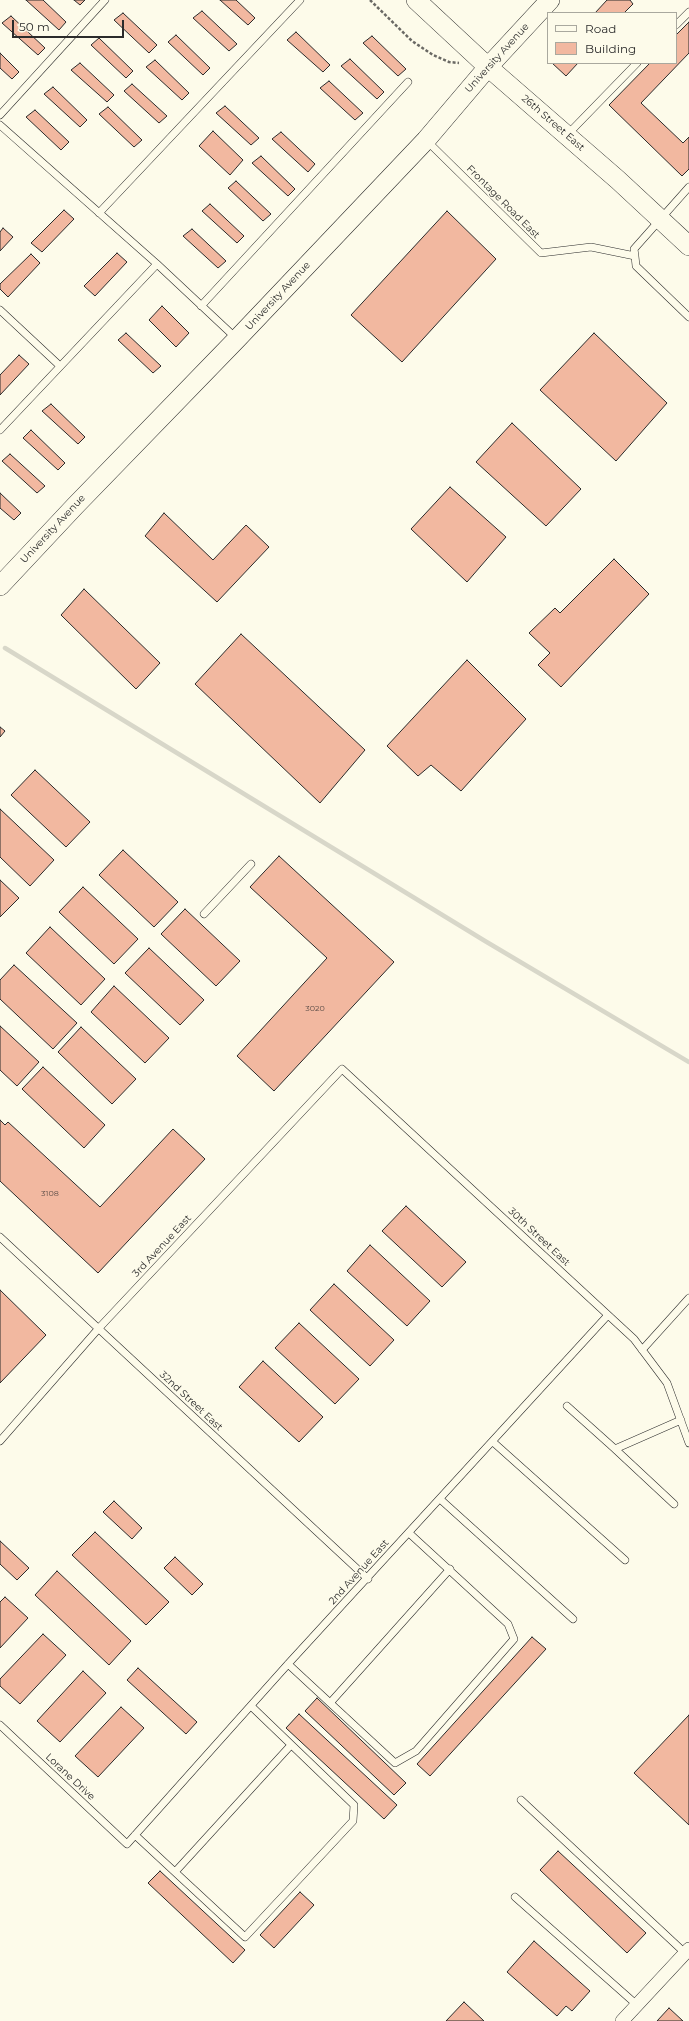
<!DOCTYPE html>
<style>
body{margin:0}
#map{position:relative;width:689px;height:2021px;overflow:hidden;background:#fdfbea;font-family:Montserrat,sans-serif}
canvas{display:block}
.legend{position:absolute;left:547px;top:12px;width:130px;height:52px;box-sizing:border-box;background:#fdfbea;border:1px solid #a9a89e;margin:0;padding:5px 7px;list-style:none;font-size:12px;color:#2b2b2b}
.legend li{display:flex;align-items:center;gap:8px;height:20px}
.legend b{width:20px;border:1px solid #a9a89e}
.scale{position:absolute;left:12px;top:20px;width:112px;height:18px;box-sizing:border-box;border:2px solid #2b2b2b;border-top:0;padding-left:5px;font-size:12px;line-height:14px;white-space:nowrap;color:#2b2b2b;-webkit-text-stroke:3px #fdfbea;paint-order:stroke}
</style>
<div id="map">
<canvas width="689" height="2021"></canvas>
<ul class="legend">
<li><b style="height:5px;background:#fdfbea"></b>Road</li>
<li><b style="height:11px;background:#f2b8a0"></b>Building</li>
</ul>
<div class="scale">50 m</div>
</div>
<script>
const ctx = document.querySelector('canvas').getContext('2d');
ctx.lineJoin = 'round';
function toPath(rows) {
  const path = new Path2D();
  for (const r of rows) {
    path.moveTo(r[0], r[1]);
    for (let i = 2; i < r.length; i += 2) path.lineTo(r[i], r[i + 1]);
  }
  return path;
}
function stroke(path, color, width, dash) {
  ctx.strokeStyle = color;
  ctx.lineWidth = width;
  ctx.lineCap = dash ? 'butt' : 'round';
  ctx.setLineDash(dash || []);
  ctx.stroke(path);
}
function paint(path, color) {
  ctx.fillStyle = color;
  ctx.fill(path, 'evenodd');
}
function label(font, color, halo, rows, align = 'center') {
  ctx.font = font + ' Montserrat,sans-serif';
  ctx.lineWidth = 3;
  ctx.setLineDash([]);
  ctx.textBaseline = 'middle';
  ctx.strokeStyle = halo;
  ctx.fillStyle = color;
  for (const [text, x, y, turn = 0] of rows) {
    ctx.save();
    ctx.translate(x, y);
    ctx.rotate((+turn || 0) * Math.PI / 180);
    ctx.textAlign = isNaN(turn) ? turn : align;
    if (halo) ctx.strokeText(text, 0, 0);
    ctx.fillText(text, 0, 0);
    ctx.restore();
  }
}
stroke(toPath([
 [5,648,485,941,689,1062]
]), '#d8d7c9', 4.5);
const building = toPath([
 [26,0,43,0,66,22,59,30,26,0],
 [74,0,85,0,80,5,74,0],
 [220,0,236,0,255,18,248,25,220,0],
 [607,0,630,0,633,4,624,13,595,13,607,0],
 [202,11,237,44,229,51,193,18,202,11],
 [123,13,157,45,149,53,114,20,123,13],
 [11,16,45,48,38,55,2,23,11,16],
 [689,22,689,53,641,103,683,143,689,137,689,169,682,176,609,105,650,63,676,63,676,35,689,22],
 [296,32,330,65,323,72,287,40,296,32],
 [176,35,210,68,203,75,168,42,176,35],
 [372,36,406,69,398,76,363,43,372,36],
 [99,38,133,71,126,78,91,45,99,38],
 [0,53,19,72,12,79,0,68,0,53],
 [350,59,384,92,377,99,341,66,350,59],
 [155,60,189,93,182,100,146,67,155,60],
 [80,63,114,95,107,102,71,70,80,63],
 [552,63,578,63,566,76,552,63],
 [329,81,363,113,355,120,320,88,329,81],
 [132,84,167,116,159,123,124,91,132,84],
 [53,87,87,120,80,127,44,94,53,87],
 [225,106,259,138,251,145,216,113,225,106],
 [108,107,142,140,134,147,99,114,108,107],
 [35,110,69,142,61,150,26,117,35,110],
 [213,131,243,160,230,175,199,146,213,131],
 [281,132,315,164,308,172,272,139,281,132],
 [261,156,295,189,288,196,252,163,261,156],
 [236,181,271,214,263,221,228,188,236,181],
 [210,204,244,236,237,243,202,211,210,204],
 [64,210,74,219,42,252,31,243,64,210],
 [447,211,496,259,402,362,351,315,447,211],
 [3,228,13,237,0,251,0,232,3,228],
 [192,229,226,261,218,268,183,236,192,229],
 [117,253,127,262,95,296,84,286,117,253],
 [31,254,40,263,8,297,0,289,0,284,31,254],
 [162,306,189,333,176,347,149,320,162,306],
 [126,333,161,366,153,373,118,340,126,333],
 [594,333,667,403,616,461,540,390,594,333],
 [19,355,29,364,0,395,0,375,19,355],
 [51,404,85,437,78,444,42,411,51,404],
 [512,423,581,489,546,526,476,462,512,423],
 [31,430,65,463,58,470,23,438,31,430],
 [10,454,45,486,37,493,2,461,10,454],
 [450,487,506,537,467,582,411,529,450,487],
 [0,493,21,513,14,520,0,508,0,493],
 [164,513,213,560,246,525,269,547,217,602,145,536,164,513],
 [614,559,649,594,561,687,538,665,550,653,529,633,555,608,560,613,614,559],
 [84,589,160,663,136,689,61,615,84,589],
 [241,634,365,750,320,803,195,684,241,634],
 [467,660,526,719,461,791,431,765,418,776,387,746,467,660],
 [0,727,5,731,0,737,0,727],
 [35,770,90,822,66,847,11,795,35,770],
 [0,809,54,860,30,886,0,857,0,809],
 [123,850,178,902,154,927,99,875,123,850],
 [279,856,394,962,274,1091,237,1056,327,958,250,887,279,856],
 [0,880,19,898,0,917,0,880],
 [83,887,138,939,114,964,59,912,83,887],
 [185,909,240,961,216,986,161,934,185,909],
 [50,927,105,979,81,1005,26,953,50,927],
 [149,948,204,1000,180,1025,125,973,149,948],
 [14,965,77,1023,53,1049,0,999,0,980,14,965],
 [114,986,169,1038,145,1063,91,1012,114,986],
 [0,1026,39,1062,17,1086,0,1070,0,1026],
 [81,1027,136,1079,112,1104,58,1052,81,1027],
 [43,1067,105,1125,84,1148,22,1089,43,1067],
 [0,1120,5,1125,8,1122,100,1207,173,1129,205,1159,98,1273,0,1181,0,1120],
 [406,1206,466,1262,442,1287,382,1231,406,1206],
 [370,1245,430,1301,407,1326,347,1271,370,1245],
 [334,1284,394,1340,370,1366,310,1310,334,1284],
 [0,1290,46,1335,0,1383,0,1290],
 [299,1323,359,1379,335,1404,275,1348,299,1323],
 [263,1361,323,1417,299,1442,239,1387,263,1361],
 [114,1501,142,1528,132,1539,103,1512,114,1501],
 [95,1532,169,1602,146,1625,72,1555,95,1532],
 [0,1541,29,1568,17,1580,0,1564,0,1541],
 [175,1557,203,1584,192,1595,164,1568,175,1557],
 [57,1571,131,1641,109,1665,35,1595,57,1571],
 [5,1597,28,1618,0,1648,0,1602,5,1597],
 [43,1634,66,1655,20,1704,0,1686,0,1679,43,1634],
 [532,1637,546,1649,430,1776,417,1764,532,1637],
 [138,1668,197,1722,186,1734,127,1680,138,1668],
 [83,1671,106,1693,60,1742,37,1721,83,1671],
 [317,1698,406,1783,394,1795,305,1711,317,1698],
 [121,1707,144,1728,98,1777,75,1756,121,1707],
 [299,1714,397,1805,384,1819,286,1728,299,1714],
 [689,1715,689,1825,634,1773,689,1715],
 [558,1851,646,1933,627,1953,540,1870,558,1851],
 [160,1871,245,1950,233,1963,148,1883,160,1871],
 [300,1892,314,1905,274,1948,260,1935,300,1892],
 [534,1941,590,1991,572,2011,566,2006,557,2016,507,1972,534,1941],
 [464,2002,484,2021,446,2021,464,2002],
 [669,2008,683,2021,657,2021,669,2008]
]);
paint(building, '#f2b8a0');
stroke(building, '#2b2b2b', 1);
const lane = toPath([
 [676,25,689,12],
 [0,115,105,0],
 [0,125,157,264,237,339],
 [567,135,637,63],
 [426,140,541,253,591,247,635,256,636,266,689,317],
 [99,213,300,0],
 [635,256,634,249,689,187],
 [201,306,408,82],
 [0,310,60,366],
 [0,430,157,264],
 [204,914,251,864],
 [0,1237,368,1579],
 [642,1350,689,1298],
 [567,1406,615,1449],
 [0,1441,99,1328,342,1069,634,1339,667,1383,689,1443],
 [493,1442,625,1560],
 [440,1499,573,1619],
 [674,1504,615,1449,681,1420],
 [288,1664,395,1763,416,1751,514,1639,508,1624,409,1533],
 [330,1703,450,1569],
 [0,1725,127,1844,288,1664,608,1315],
 [521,1800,685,1953],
 [135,1835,245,1937,353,1821,354,1805,251,1706],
 [175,1872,291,1745],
 [515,1897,637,2005]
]);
const street = toPath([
 [622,2021,689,1949]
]);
const secondary = toPath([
 [416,0,488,67,618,180,689,246],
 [0,586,75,506,237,339,426,140,488,67,550,0]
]);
stroke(lane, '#2b2b2b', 8);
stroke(street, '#2b2b2b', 14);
stroke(secondary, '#2b2b2b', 20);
stroke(toPath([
 [370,0,412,41,433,55,449,62,459,63]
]), '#6a6964', 2.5, [3, 2]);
stroke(lane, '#fdfbea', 7);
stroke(street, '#fdfbea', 13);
stroke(secondary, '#fdfbea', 19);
label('8px', '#5d4e48', null, [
 ["3020",315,1009],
 ["3108",50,1194]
]);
label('10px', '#2b2b2b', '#fdfbea', [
 ["University Avenue",497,58,-48],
 ["26th Street East",553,123,41],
 ["Frontage Road East",503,202,45],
 ["University Avenue",278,296,-47],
 ["University Avenue",53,529,-47],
 ["30th Street East",539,1237,43],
 ["3rd Avenue East",162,1246,-47],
 ["32nd Street East",191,1401,43],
 ["2nd Avenue East",359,1572,-48],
 ["Lorane Drive",70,1777,43]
]);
</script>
